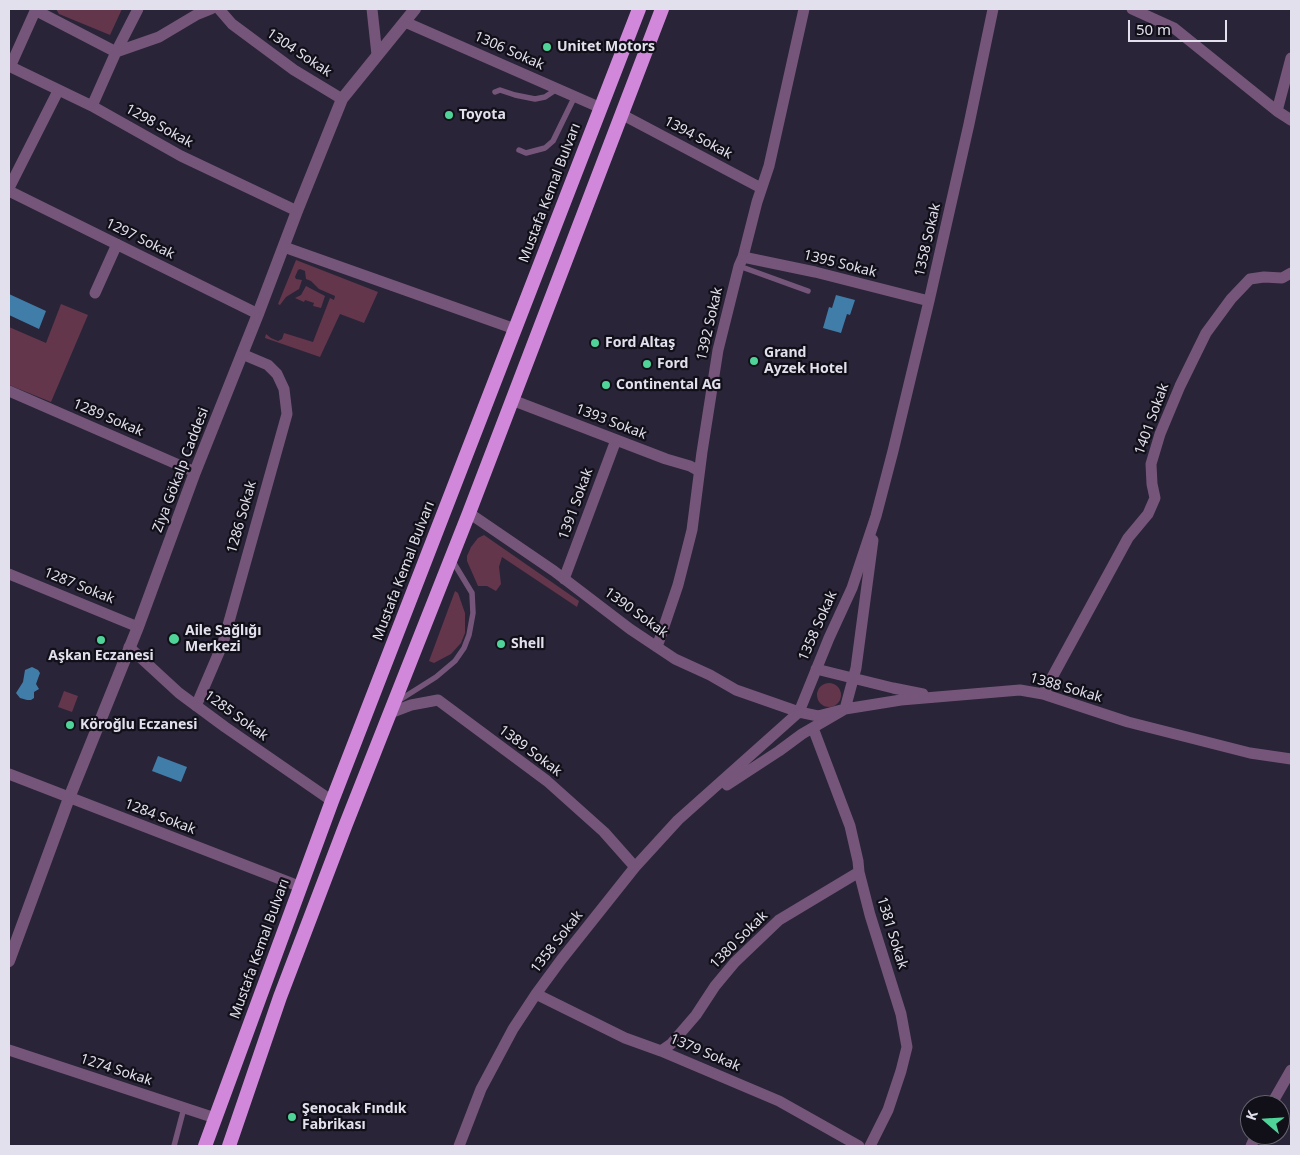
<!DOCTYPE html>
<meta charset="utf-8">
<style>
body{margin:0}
#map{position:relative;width:1300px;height:1155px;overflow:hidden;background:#292437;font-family:"Noto Sans",sans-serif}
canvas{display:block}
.frame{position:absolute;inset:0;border:10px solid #e3e0ed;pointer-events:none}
.north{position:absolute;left:1240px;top:1095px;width:50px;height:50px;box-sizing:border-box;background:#110f18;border:1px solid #65636d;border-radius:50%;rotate:289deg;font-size:14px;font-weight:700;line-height:20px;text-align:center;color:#e3e0ed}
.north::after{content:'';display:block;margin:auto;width:18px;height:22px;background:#4fd399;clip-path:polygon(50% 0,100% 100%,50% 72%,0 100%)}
.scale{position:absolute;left:1128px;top:20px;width:99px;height:22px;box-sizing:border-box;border:2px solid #e3e0ed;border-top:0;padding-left:6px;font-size:15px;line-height:18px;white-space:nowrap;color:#e3e0ed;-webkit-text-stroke:4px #110f18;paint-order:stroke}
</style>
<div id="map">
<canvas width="1300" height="1155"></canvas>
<div class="frame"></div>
<div class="north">K</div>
<div class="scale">50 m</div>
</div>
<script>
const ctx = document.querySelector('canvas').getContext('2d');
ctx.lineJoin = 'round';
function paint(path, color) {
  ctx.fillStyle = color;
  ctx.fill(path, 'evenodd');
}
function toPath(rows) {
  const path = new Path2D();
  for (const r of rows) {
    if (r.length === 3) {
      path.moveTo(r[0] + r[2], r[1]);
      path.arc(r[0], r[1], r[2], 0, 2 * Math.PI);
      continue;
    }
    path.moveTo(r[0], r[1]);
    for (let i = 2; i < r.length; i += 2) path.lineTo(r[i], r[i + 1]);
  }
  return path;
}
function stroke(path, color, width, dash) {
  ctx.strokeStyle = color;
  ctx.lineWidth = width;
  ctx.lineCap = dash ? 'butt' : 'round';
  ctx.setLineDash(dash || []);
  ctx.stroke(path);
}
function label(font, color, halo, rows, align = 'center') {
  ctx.font = font + ' "Noto Sans",sans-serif';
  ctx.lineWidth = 4.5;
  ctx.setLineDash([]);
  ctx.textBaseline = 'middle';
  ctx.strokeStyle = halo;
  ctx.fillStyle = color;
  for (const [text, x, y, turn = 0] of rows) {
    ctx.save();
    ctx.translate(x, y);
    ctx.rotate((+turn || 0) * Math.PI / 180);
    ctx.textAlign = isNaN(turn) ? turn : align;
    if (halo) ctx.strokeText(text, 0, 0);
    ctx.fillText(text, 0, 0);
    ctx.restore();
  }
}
paint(toPath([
 [56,9,122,9,110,35,59,14],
 [296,260,378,292,364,323,340,314,320,357,265,338,266,334,271,338,278,341,282,339,284,333,313,342,330,298,334,300,335,296,319,289,311,281,306,279,305,271,300,269,298,270,295,277,296,279,302,280,299,289,286,297,280,305,278,304],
 [306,286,325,296,321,308,313,306,314,303,305,300,304,302,295,298,301,295],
 [61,304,88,315,51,402,9,385,9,327,46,343],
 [484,535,579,601,577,607,502,557,499,567,501,584,496,591,487,586,478,586,467,561,467,556,471,547,478,538],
 [455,591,458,593,465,613,465,633,461,643,451,654,434,663,429,661],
 [829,695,12],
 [64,691,78,696,72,712,58,707]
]), '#63364c');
paint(toPath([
 [9,294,46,311,39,329,9,315],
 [836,295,855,300,850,315,847,314,841,333,823,328,829,307,832,308],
 [32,667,38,670,40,673,36,684,39,689,34,692,34,698,31,700,27,700,20,698,16,693,23,682,25,670],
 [158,756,187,767,181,782,152,771]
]), '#407da9');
stroke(toPath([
 [495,92,500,90,515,95,535,99,545,97,557,89],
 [519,150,526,153,545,148,553,141,575,96],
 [739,266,808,291],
 [398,701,436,677,455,661,464,648,469,635,473,613,472,593,452,560],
 [174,1146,184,1108]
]), '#755579', 5.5);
stroke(toPath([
 [219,9,232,24,294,70,342,99],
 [372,9,377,55],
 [1132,9,1174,28,1277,111,1291,120],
 [35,10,116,52,138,9],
 [405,22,601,108],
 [9,66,92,106,181,156,297,211],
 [10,67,36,9],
 [92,106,116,52,159,37,196,15,211,9],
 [1277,111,1291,58],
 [621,114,761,188],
 [9,188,58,91],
 [9,191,258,314],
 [284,247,515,329],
 [743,257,815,272,929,301],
 [95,293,117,244],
 [9,391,195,472],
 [512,400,666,459,690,466,699,471],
 [469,513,554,571,630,629,675,659,710,675,736,690,799,712,818,716,845,709,901,700,1020,690,1043,694,1128,722,1250,753,1291,759],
 [9,574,138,627],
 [564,579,616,440],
 [129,647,179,693,225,727,332,801],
 [657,647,678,585,692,530,702,452,718,350,739,266,743,257,757,202,769,166,804,9],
 [816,669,893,688,923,694],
 [1043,694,1128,538,1148,514,1155,498,1152,484,1151,464,1160,434,1180,386,1206,333,1231,299,1250,279,1264,277,1282,278,1291,273],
 [196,706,223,643,287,414,284,389,277,374,268,365,242,354],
 [390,713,411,705,438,700,547,781,604,832,635,867],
 [813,728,850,826,858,861,859,872,870,915,901,1014,907,1047,901,1071,888,1110,870,1146],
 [9,774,301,887],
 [727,785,779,751,802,734,845,709,856,668,873,540],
 [536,994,625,1038,661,1051,779,1101,859,1146],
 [9,1050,215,1118],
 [661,1051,671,1044,696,1015,715,986,735,962,779,920,859,872],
 [1271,1105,1291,1070],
 [459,1146,481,1089,513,1029,536,994,561,960,635,867,678,820,799,712,829,638,852,588,876,516,893,451,929,301,969,124,993,9],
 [1251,1146,1256,1135]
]), '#755579', 11);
stroke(toPath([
 [9,961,69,798,138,627,195,472,258,314,297,211,342,99,415,9]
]), '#755579', 12);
stroke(toPath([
 [205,1146,332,801,639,9],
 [229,1146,280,997,346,824,469,513,662,9]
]), '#d188db', 14);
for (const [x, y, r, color] of [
 [547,47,5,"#4fd399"],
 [449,115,5,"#4fd399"],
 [595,343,5,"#4fd399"],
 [754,361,5,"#4fd399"],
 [647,364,5,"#4fd399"],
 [606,385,5,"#4fd399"],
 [174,639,6,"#4fd399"],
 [101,640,5,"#4fd399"],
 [501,644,5,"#4fd399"],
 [70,725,5,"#4fd399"],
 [292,1117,5,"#4fd399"]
]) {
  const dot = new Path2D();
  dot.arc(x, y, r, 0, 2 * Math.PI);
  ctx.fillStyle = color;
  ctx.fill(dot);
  stroke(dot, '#110f18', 2);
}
label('bold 14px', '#e3e0ed', '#110f18', [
 ["Unitet Motors",557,47],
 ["Toyota",459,115],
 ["Ford Altaş",605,343],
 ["Grand",764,353],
 ["Ayzek Hotel",764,369],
 ["Ford",657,364],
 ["Continental AG",616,385],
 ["Aile Sağlığı",185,631],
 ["Merkezi",185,647],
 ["Shell",511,644],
 ["Aşkan Eczanesi",101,656,"center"],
 ["Köroğlu Eczanesi",80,725],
 ["Şenocak Fındık",302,1109],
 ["Fabrikası",302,1125]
], 'left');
label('14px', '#e3e0ed', '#110f18', [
 ["1306 Sokak",509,51,24],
 ["1304 Sokak",299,53,34],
 ["1298 Sokak",159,126,29],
 ["1394 Sokak",698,138,28],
 ["Mustafa Kemal Bulvarı",550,193,-69],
 ["1297 Sokak",140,239,26],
 ["1358 Sokak",928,240,-77],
 ["1395 Sokak",840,264,14],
 ["1392 Sokak",710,324,-77],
 ["1289 Sokak",108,418,23],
 ["1401 Sokak",1152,419,-70],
 ["1393 Sokak",611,422,21],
 ["Ziya Gökalp Caddesi",181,470,-69],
 ["1391 Sokak",576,504,-70],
 ["1286 Sokak",242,517,-74],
 ["Mustafa Kemal Bulvarı",404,571,-69],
 ["1287 Sokak",79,586,22],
 ["1390 Sokak",636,613,36],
 ["1358 Sokak",818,626,-66],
 ["1388 Sokak",1066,688,16],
 ["1285 Sokak",236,716,36],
 ["1389 Sokak",530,751,37],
 ["1284 Sokak",160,817,21],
 ["1381 Sokak",892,933,73],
 ["1380 Sokak",739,940,-45],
 ["1358 Sokak",557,942,-52],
 ["Mustafa Kemal Bulvarı",260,949,-70],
 ["1379 Sokak",705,1053,23],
 ["1274 Sokak",116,1070,18]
]);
</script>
